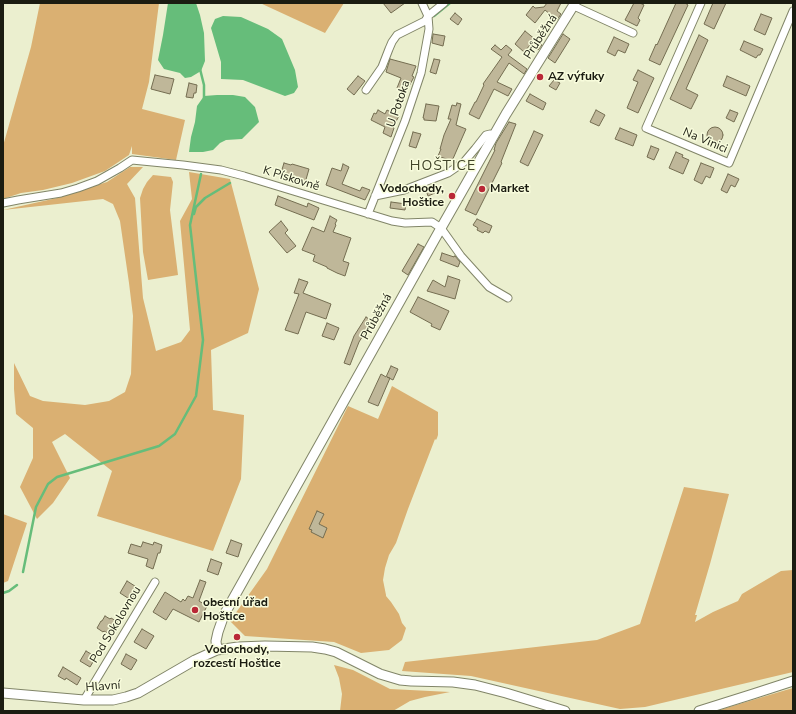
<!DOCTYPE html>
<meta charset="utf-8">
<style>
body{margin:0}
#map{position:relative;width:796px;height:714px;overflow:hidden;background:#ebefcf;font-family:"Nunito Sans",sans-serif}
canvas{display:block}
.frame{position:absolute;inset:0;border:4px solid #1b1c11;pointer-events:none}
</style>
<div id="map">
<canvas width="796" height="714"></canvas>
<div class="frame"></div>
</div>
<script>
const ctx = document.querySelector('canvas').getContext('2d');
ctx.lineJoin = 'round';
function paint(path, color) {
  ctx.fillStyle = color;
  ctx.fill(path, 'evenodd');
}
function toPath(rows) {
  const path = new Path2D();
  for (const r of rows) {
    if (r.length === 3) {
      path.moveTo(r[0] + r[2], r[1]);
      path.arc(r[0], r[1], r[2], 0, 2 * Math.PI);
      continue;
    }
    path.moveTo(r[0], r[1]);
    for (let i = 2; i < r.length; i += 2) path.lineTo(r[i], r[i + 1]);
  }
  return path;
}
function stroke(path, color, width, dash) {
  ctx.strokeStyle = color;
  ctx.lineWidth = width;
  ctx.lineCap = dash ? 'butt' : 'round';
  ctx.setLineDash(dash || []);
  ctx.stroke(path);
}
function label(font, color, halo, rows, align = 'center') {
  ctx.font = font + ' "Nunito Sans",sans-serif';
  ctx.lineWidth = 3;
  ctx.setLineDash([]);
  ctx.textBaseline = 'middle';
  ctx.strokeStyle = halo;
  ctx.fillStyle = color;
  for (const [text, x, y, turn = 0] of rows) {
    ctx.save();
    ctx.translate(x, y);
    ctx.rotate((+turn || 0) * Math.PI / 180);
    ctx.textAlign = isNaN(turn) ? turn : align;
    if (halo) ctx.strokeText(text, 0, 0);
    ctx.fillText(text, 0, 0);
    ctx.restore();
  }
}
paint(toPath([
 [40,3,159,3,149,82,142,109,185,120,176,160,132,154,132,146,129,155,105,171,72,183,43,190,21,193,3,199,3,146,31,47],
 [260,3,344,3,325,33],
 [130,167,143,167,127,184,135,198,143,298,156,351,181,342,190,330,180,221,192,199,189,172,230,179,259,289,248,333,211,350,213,410,244,415,241,479,213,551,97,516,112,471,65,434,52,442,70,478,53,503,37,519,20,487,33,458,33,428,16,414,14,389,14,363,30,396,43,401,85,405,109,401,125,392,131,374,133,316,129,283,120,221,113,204,103,199,3,210,57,198,107,182],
 [153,175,171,177,173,182,170,210,178,275,148,280,143,252,140,198,143,189,147,182],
 [392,386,438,412,438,435,437,438,436,440,435,439,408,509,396,543,389,555,385,568,383,580,386,595,386,596,391,602,399,614,402,623,406,628,402,640,389,650,361,653,334,642,245,636,230,621,267,569,348,406,378,419],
 [684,487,729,494,710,564,695,615,697,615,695,622,713,612,738,601,742,594,781,571,793,570,793,672,645,707,620,709,471,676,402,671,405,662,597,640,640,624],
 [3,514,27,523,8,581,3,583],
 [334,665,353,670,390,689,450,692,425,697,410,701,393,711,340,711,342,694,339,678],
 [793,688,793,711,716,711,786,690]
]), '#dab072');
paint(toPath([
 [168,3,196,3,200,15,204,33,205,61,201,71,191,77,185,78,180,73,164,69,158,60,163,35],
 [223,16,241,17,268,29,282,39,295,70,298,87,294,93,285,96,243,80,221,79,221,62,211,28,215,19],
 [217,95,233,95,245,97,255,107,259,122,242,139,226,140,220,143,213,150,203,152,189,152,191,137,195,122,197,106,204,96]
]), '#66bd7a');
stroke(toPath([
 [434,16,450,3],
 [200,69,204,85,204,98],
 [194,214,196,207,205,198,230,183],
 [23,572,36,507,48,484,57,477,159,446,175,434,196,396,203,340,190,225,201,174],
 [3,593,9,591,17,585]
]), '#66bd7a', 2.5);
const building = toPath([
 [383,3,405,3,391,13,383,3],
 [547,3,561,3,557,11,561,14,557,20,545,10,535,23,526,15,533,6,535,8,544,7,547,3],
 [634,3,640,3,644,5,638,18,640,20,637,26,625,20,634,3],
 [676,3,685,3,688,5,660,65,649,60,656,44,657,45,676,3],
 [713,3,726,3,714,29,704,24,713,3],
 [455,13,462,19,458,25,450,19,455,13],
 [761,14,772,18,765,35,754,30,761,14],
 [525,31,542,45,538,50,531,44,524,52,515,44,525,31],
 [433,34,445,36,443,46,432,43,433,34],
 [563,34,570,39,555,63,548,58,563,34],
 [699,35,708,40,686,89,698,95,691,109,670,99,699,35],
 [614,37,629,44,625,53,618,50,615,56,607,52,614,37],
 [744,41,763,49,760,55,758,55,756,58,740,50,744,41],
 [495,45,501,50,506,45,512,50,508,55,527,69,524,74,509,63,497,82,512,89,508,96,494,89,479,119,469,114,475,102,476,102,484,85,483,84,502,57,491,49,495,45],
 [390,59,416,66,412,76,414,77,408,88,407,87,405,92,397,88,401,78,386,72,390,59],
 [434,59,440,60,436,74,430,72,434,59],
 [638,70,654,78,638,113,627,108,638,82,633,80,638,70],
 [155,75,174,79,170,94,151,89,155,75],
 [358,76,365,81,354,95,347,89,358,76],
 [727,76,750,86,746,96,723,86,727,76],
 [554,80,560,83,556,90,549,86,554,80],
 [189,83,197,85,196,93,194,93,193,98,186,97,189,83],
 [530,94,546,103,543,110,526,101,530,94],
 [457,103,461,104,456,125,466,129,452,161,438,156,441,149,440,149,444,135,451,119,448,119,452,105,456,106,457,103],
 [426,104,439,106,436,121,424,120,424,118,423,118,426,104],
 [378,110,385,114,387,110,399,116,393,127,394,128,391,137,383,133,385,127,371,120,374,113,376,114,378,110],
 [596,110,605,115,599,126,590,122,596,110],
 [730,110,738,113,734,122,726,118,730,110],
 [509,122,516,124,501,162,502,163,476,215,465,210,495,150,494,150,496,143,509,122],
 [715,135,8],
 [620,128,637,135,633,146,615,139,620,128],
 [534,131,543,135,528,166,520,162,534,131],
 [413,132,421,134,416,148,409,146,413,132],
 [651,146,659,149,654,160,647,157,651,146],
 [676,152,683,155,682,157,689,160,683,174,669,168,676,152],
 [284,163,291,165,292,164,309,169,305,183,280,176,284,163],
 [701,163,714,168,710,178,706,176,702,184,694,180,701,163],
 [343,164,349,167,342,184,360,191,362,187,370,190,365,200,326,185,332,168,341,171,343,164],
 [728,174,739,179,735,187,731,185,727,193,721,190,728,174],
 [434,184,437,190,434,191,435,193,428,196,425,188,434,184],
 [278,196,307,207,308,203,319,208,314,220,275,205,278,196],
 [391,202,406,204,405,210,390,208,391,202],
 [330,216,337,220,335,224,336,225,333,232,351,238,343,261,349,263,345,276,337,273,327,268,327,267,313,261,315,255,302,250,312,227,324,232,330,216],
 [477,219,492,226,489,233,485,231,483,233,477,230,478,228,473,225,477,219],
 [281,221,288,230,285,233,296,246,287,253,269,232,281,221],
 [418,244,424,247,408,275,402,271,418,244],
 [442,253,454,257,454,256,455,256,460,262,458,267,440,260,442,253],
 [448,276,460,280,455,299,427,291,433,280,445,287,448,276],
 [299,279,308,282,303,293,331,304,326,319,306,312,298,334,285,330,299,294,294,293,299,279],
 [418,297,449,311,440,330,431,326,432,324,410,312,418,297],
 [366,317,372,321,359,342,350,365,344,363,354,336,366,317],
 [327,323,339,328,334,340,322,336,327,323],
 [391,366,398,369,393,380,387,377,390,378,378,406,368,402,381,374,386,377,391,366],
 [317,511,324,514,319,524,327,528,323,538,311,532,312,530,309,529,317,511],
 [231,540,242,544,238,557,226,553,231,540],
 [143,542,153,545,154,542,162,545,160,553,158,553,153,569,146,566,148,559,128,553,131,544,141,547,143,542],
 [211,559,222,563,218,575,207,571,211,559],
 [200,580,206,582,199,601,207,606,199,622,173,609,166,620,153,612,165,592,181,602,183,599,185,601,188,596,193,598,200,580],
 [127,581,138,588,131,600,120,593,127,581],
 [105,616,110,619,111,618,118,622,109,634,104,631,103,632,97,628,101,621,102,621,105,616],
 [142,629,154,636,146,649,134,642,142,629],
 [86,651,96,657,90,667,80,661,86,651],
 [126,654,137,660,131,670,121,664,126,654],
 [63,667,81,678,77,685,66,678,65,680,58,676,63,667]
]);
paint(building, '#bfb799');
stroke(building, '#746d51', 1);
const minor = toPath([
 [701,3,646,128,729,163,793,11],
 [574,6,633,33],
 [366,90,382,67,389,49,392,42,397,35,425,21,428,16,444,3],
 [375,196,404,190,448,173,464,162,475,149,486,135,490,134,494,135],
 [3,203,18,200,61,193,78,188,97,181,120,168,132,160,183,165,221,170,244,176,392,221,405,223,432,222,441,228,461,256,489,287,508,298],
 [368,214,405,121,421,73,429,29,428,16,422,3],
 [84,700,155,582]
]);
const tertiary = toPath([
 [217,650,216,641,218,632,224,615,441,228,506,114,575,3],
 [3,693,84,700,113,700,126,697,138,693,195,660,217,650,238,647,265,646,312,647,325,649,336,652,380,674,400,680,411,681,453,682,475,685,506,693,565,711],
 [699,711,753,694,793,681]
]);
stroke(minor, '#818568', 9);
stroke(tertiary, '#818568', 11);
stroke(minor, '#fff', 7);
stroke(tertiary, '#fff', 9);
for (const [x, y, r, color] of [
 [540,77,4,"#b92837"],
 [482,189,4,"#b92837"],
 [452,196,4,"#b92837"],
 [195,610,4,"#b92837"],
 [237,637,4,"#b92837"]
]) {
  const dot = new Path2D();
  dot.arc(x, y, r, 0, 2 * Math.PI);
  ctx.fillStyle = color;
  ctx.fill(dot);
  stroke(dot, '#f8fcdc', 1.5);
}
label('12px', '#1b1c11', '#f8fcdc', [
 ["Průběžná",541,37,-57],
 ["U Potoka",399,104,-71],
 ["Na Vinici",705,141,23],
 ["K Pískovně",291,179,17],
 ["Průběžná",377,317,-61],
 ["Pod Sokolovnou",116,625,-59],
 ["Hlavní",103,687,-4]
]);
label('bold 12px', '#1b1c11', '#f8fcdc', [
 ["AZ výfuky",548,77],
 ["Vodochody,",444,189,"right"],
 ["Hoštice",444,203,"right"],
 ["Market",490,189],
 ["obecní úřad",203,603],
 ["Hoštice",203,617],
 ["Vodochody,",237,650,"center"],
 ["rozcestí Hoštice",237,664,"center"]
], 'left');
ctx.letterSpacing = '1px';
label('14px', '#414429', '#f8fcdc', [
 ["HOŠTICE",443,167]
]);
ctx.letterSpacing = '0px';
</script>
